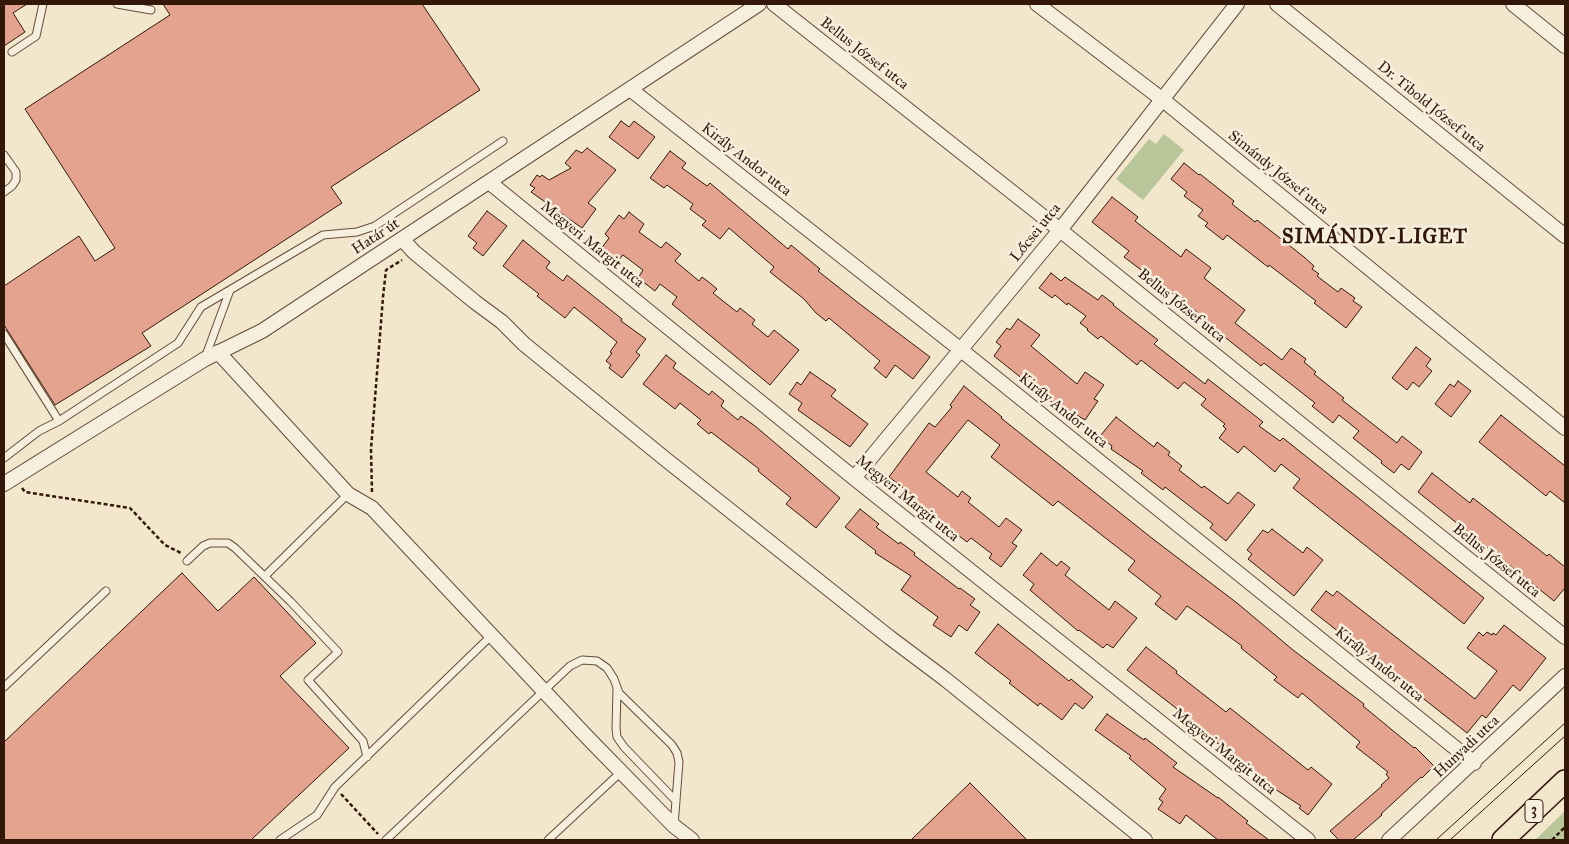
<!DOCTYPE html>
<meta charset="utf-8">
<style>
body{margin:0}
#map{position:relative;width:1569px;height:844px;overflow:hidden;background:#f2e7cc;font-family:"IM FELL Great Primer",serif}
canvas{display:block}
.frame{position:absolute;inset:0;border:5px solid #33180a;pointer-events:none}
</style>
<div id="map">
<canvas width="1569" height="844"></canvas>
<div class="frame"></div>
</div>
<script>
const ctx = document.querySelector('canvas').getContext('2d');
ctx.lineJoin = 'round';
function paint(path, color) {
  ctx.fillStyle = color;
  ctx.fill(path, 'evenodd');
}
function toPath(rows) {
  const path = new Path2D();
  for (const r of rows) {
    path.moveTo(r[0], r[1]);
    for (let i = 2; i < r.length; i += 2) path.lineTo(r[i], r[i + 1]);
  }
  return path;
}
function stroke(path, color, width, dash) {
  ctx.strokeStyle = color;
  ctx.lineWidth = width;
  ctx.lineCap = dash ? 'butt' : 'round';
  ctx.setLineDash(dash || []);
  ctx.stroke(path);
}
function label(font, color, halo, rows, align = 'center') {
  ctx.font = font + ' "IM FELL Great Primer",serif';
  ctx.lineWidth = 5;
  ctx.setLineDash([]);
  ctx.textBaseline = 'middle';
  ctx.strokeStyle = halo;
  ctx.fillStyle = color;
  for (const [text, x, y, turn = 0] of rows) {
    ctx.save();
    ctx.translate(x, y);
    ctx.rotate((+turn || 0) * Math.PI / 180);
    ctx.textAlign = isNaN(turn) ? turn : align;
    if (halo) ctx.strokeText(text, 0, 0);
    ctx.fillText(text, 0, 0);
    ctx.restore();
  }
}
paint(toPath([
 [1164,134,1184,150,1143,200,1116,179,1149,139,1156,144],
 [1565,811,1565,840,1535,840]
]), '#b8c699');
const building = toPath([
 [4,4,27,4,13,13,25,32,4,46,4,4],
 [163,4,422,4,480,90,331,187,342,203,142,333,151,346,55,405,4,325,4,286,79,236,95,261,115,248,25,109,170,15,163,4],
 [621,121,629,127,634,121,655,137,638,159,609,137,621,121],
 [587,148,616,170,588,203,596,209,582,228,531,192,535,188,530,185,537,175,540,177,542,175,549,180,571,168,565,163,576,150,582,153,587,148],
 [670,151,686,163,682,168,707,186,710,183,788,249,791,245,820,269,818,271,861,305,930,357,913,379,895,365,886,378,874,368,880,361,829,318,826,321,816,313,804,299,770,272,774,267,729,228,720,239,702,225,706,221,690,209,693,204,667,185,664,188,650,178,670,151],
 [1184,163,1199,175,1200,174,1234,201,1232,204,1255,222,1257,220,1304,257,1314,266,1312,269,1319,274,1317,276,1338,292,1341,288,1355,298,1353,301,1362,307,1346,328,1314,303,1316,301,1269,265,1268,267,1227,235,1223,240,1205,226,1208,223,1198,216,1203,210,1184,196,1187,192,1171,179,1184,163],
 [1112,197,1138,217,1135,221,1181,257,1186,249,1211,268,1204,278,1245,310,1235,323,1282,360,1291,348,1306,359,1304,362,1316,372,1314,374,1344,398,1342,400,1397,443,1402,436,1422,452,1409,470,1401,464,1394,473,1381,463,1382,461,1353,438,1359,431,1339,415,1333,423,1312,406,1315,403,1264,363,1261,366,1196,314,1197,312,1124,257,1129,251,1092,222,1112,197],
 [487,211,507,226,483,256,473,248,477,243,468,236,487,211],
 [629,212,644,224,639,232,661,248,666,242,681,254,675,261,699,281,702,277,710,283,717,289,713,293,718,297,737,312,740,308,755,320,752,324,768,337,774,330,799,350,770,385,672,304,677,297,660,284,655,291,638,278,643,270,623,255,618,261,601,249,609,238,605,234,619,215,624,219,629,212],
 [523,240,550,262,546,268,563,281,567,275,622,319,621,321,646,339,636,352,640,355,622,378,609,368,611,365,606,361,612,353,610,352,617,342,574,307,565,318,537,296,539,294,503,266,523,240],
 [1051,273,1061,281,1065,277,1098,300,1102,295,1114,304,1113,305,1158,340,1154,344,1205,384,1208,379,1263,422,1259,426,1280,441,1283,438,1484,598,1464,624,1293,488,1300,479,1281,464,1275,472,1244,446,1238,453,1219,438,1226,429,1223,426,1225,424,1201,405,1206,399,1184,382,1178,389,1141,360,1137,365,1101,336,1098,339,1087,330,1088,329,1080,323,1086,316,1068,303,1067,305,1055,295,1052,298,1039,288,1051,273],
 [1018,319,1040,335,1031,346,1077,384,1085,372,1104,385,1094,399,1098,401,1085,420,1075,414,1073,417,1049,400,994,356,1001,346,996,342,1007,328,1010,330,1018,319],
 [1416,347,1431,359,1426,366,1432,371,1419,387,1413,382,1407,390,1392,378,1416,347],
 [666,355,676,363,673,368,709,395,712,391,724,401,721,406,738,420,741,416,755,426,840,498,816,528,786,504,791,498,758,471,759,469,711,432,709,434,697,424,701,420,680,403,675,409,643,384,666,355],
 [810,372,836,390,831,396,868,424,850,447,798,410,802,403,789,394,797,382,801,385,810,372],
 [1458,381,1471,391,1451,417,1435,404,1450,384,1454,387,1458,381],
 [964,386,1002,417,1001,418,1153,539,1237,603,1293,650,1364,704,1363,706,1414,748,1415,747,1434,766,1422,778,1421,777,1381,814,1382,815,1353,840,1339,840,1330,831,1382,786,1381,785,1389,778,1386,774,1388,772,1356,747,1360,742,1302,693,1298,698,1274,680,1277,677,1241,648,1242,646,1193,610,1187,606,1176,620,1155,604,1161,596,1128,570,1135,561,1058,501,1053,506,991,457,1000,445,968,420,926,472,958,497,962,491,971,498,968,502,999,527,1006,518,1022,530,1012,543,1017,546,1001,567,989,558,992,554,971,538,967,542,914,501,916,498,889,477,929,423,935,427,952,407,950,405,964,386],
 [1501,415,1565,466,1565,503,1550,491,1546,496,1479,442,1501,415],
 [1116,417,1154,447,1157,442,1170,452,1168,455,1182,466,1179,470,1202,488,1204,486,1228,504,1238,492,1255,505,1226,541,1210,528,1213,524,1165,487,1163,490,1141,473,1143,471,1111,449,1112,446,1100,436,1116,417],
 [1432,473,1470,503,1473,498,1547,556,1549,554,1565,567,1565,588,1554,601,1418,492,1432,473],
 [860,509,879,524,876,527,899,544,900,542,915,553,914,555,959,589,960,588,975,599,970,605,980,612,967,631,959,625,951,637,933,625,938,617,901,590,911,576,875,553,876,551,845,527,860,509],
 [1272,529,1303,553,1307,547,1323,560,1294,596,1248,559,1252,554,1247,550,1263,530,1268,533,1272,529],
 [1041,553,1057,566,1061,561,1070,568,1065,575,1109,610,1115,601,1137,618,1113,648,1107,644,1103,648,1079,630,1078,631,1030,590,1034,584,1023,575,1041,553],
 [182,573,218,611,254,577,316,643,280,676,349,748,251,840,4,840,4,742,182,573],
 [1326,591,1333,596,1337,591,1475,699,1497,671,1467,648,1479,632,1483,636,1487,632,1492,635,1493,633,1496,635,1504,625,1546,658,1520,691,1513,685,1486,718,1482,715,1467,733,1311,610,1326,591],
 [998,624,1069,681,1071,679,1093,697,1083,709,1075,703,1062,720,1040,703,1038,706,1009,683,1011,681,975,653,998,624],
 [1146,647,1177,671,1176,673,1226,712,1230,708,1308,770,1311,767,1332,784,1308,815,1299,808,1301,806,1258,778,1245,768,1247,766,1208,736,1209,735,1181,712,1127,670,1146,647],
 [1107,714,1144,740,1145,738,1177,763,1173,767,1218,798,1218,797,1248,821,1246,823,1269,840,1218,840,1186,815,1180,824,1158,809,1163,802,1159,799,1166,789,1129,758,1131,756,1095,730,1107,714],
 [970,783,1027,840,911,840,970,783]
]);
paint(building, '#e3a38f');
stroke(building, '#33180a', 1);
const lane = toPath([
 [117,4,151,10],
 [12,52,36,36,43,4],
 [4,155,16,172,16,180,12,186,4,192],
 [4,334,59,421],
 [205,358,230,290],
 [4,458,39,431,59,421,178,343,201,307,323,235,357,232,375,226,503,141],
 [187,561,203,546,210,543,228,543,235,548,291,602,338,652,308,680,363,741,367,757],
 [265,576,348,494],
 [4,687,106,591],
 [617,689,616,728,617,737,624,747,676,801],
 [280,840,317,815,335,787,492,635],
 [386,840,570,666,582,660,597,661,607,668,614,679,619,693,672,745,677,753,679,762,674,826],
 [548,840,621,772]
]);
const street = toPath([
 [774,4,1060,230,1565,637],
 [1037,4,1163,100,1565,428],
 [1277,4,1565,236],
 [1513,4,1565,46],
 [630,89,961,350,1474,763],
 [489,182,854,478,1308,840],
 [402,239,414,252,475,302,502,322,524,344,664,458,889,637,945,679,1145,840],
 [218,352,348,494,372,508,588,738,674,826,692,840],
 [854,478,1060,230,1237,4],
 [4,484,205,359,262,331,759,4],
 [1389,840,1565,676]
]);
const primary = toPath([
 [1503,840,1565,781]
]);
stroke(lane, '#634c3a', 9);
stroke(street, '#634c3a', 16);
stroke(primary, '#33180a', 24);
stroke(toPath([
 [22,488,25,492,130,508,165,545,181,553],
 [372,492,371,449,383,297,386,270,402,260],
 [341,794,378,834],
 [1552,840,1565,827]
]), '#33180a', 2.5, [4, 2.5]);
stroke(lane, '#f7efde', 7);
stroke(street, '#f7efde', 14);
stroke(primary, '#f2e7cc', 21);
stroke(toPath([
 [1436,840,1565,723],
 [1450,840,1565,736]
]), '#33180a', 1);
for (const [x, y, w] of [
 [1534,811,18]
]) {
  const box = new Path2D();
  box.roundRect(x - w / 2, y - 11.5, w, 23, 4);
  ctx.fillStyle = '#f7efde';
  ctx.fill(box);
  stroke(box, '#33180a', 1);
}
label('bold 14px', '#33180a', null, [
 ["3",1534,811]
]);
label('15px', '#33180a', '#f7efde', [
 ["Bellus József utca",864,54,38],
 ["Dr. Tibold József utca",1431,107,39],
 ["Király Andor utca",746,160,38],
 ["Simándy József utca",1278,173,39],
 ["Lőcsei utca",1036,233,-51],
 ["Határ út",376,237,-33],
 ["Megyeri Margit utca",592,245,39],
 ["Bellus József utca",1181,306,39],
 ["Király Andor utca",1063,411,39],
 ["Megyeri Margit utca",907,499,39],
 ["Bellus József utca",1496,561,39],
 ["Király Andor utca",1379,665,39],
 ["Hunyadi utca",1467,747,-43],
 ["Megyeri Margit utca",1224,752,39]
]);
ctx.letterSpacing = '1px';
label('bold 20px', '#33180a', '#f7efde', [
 ["SIMÁNDY-LIGET",1375,238]
]);
ctx.letterSpacing = '0px';
</script>
